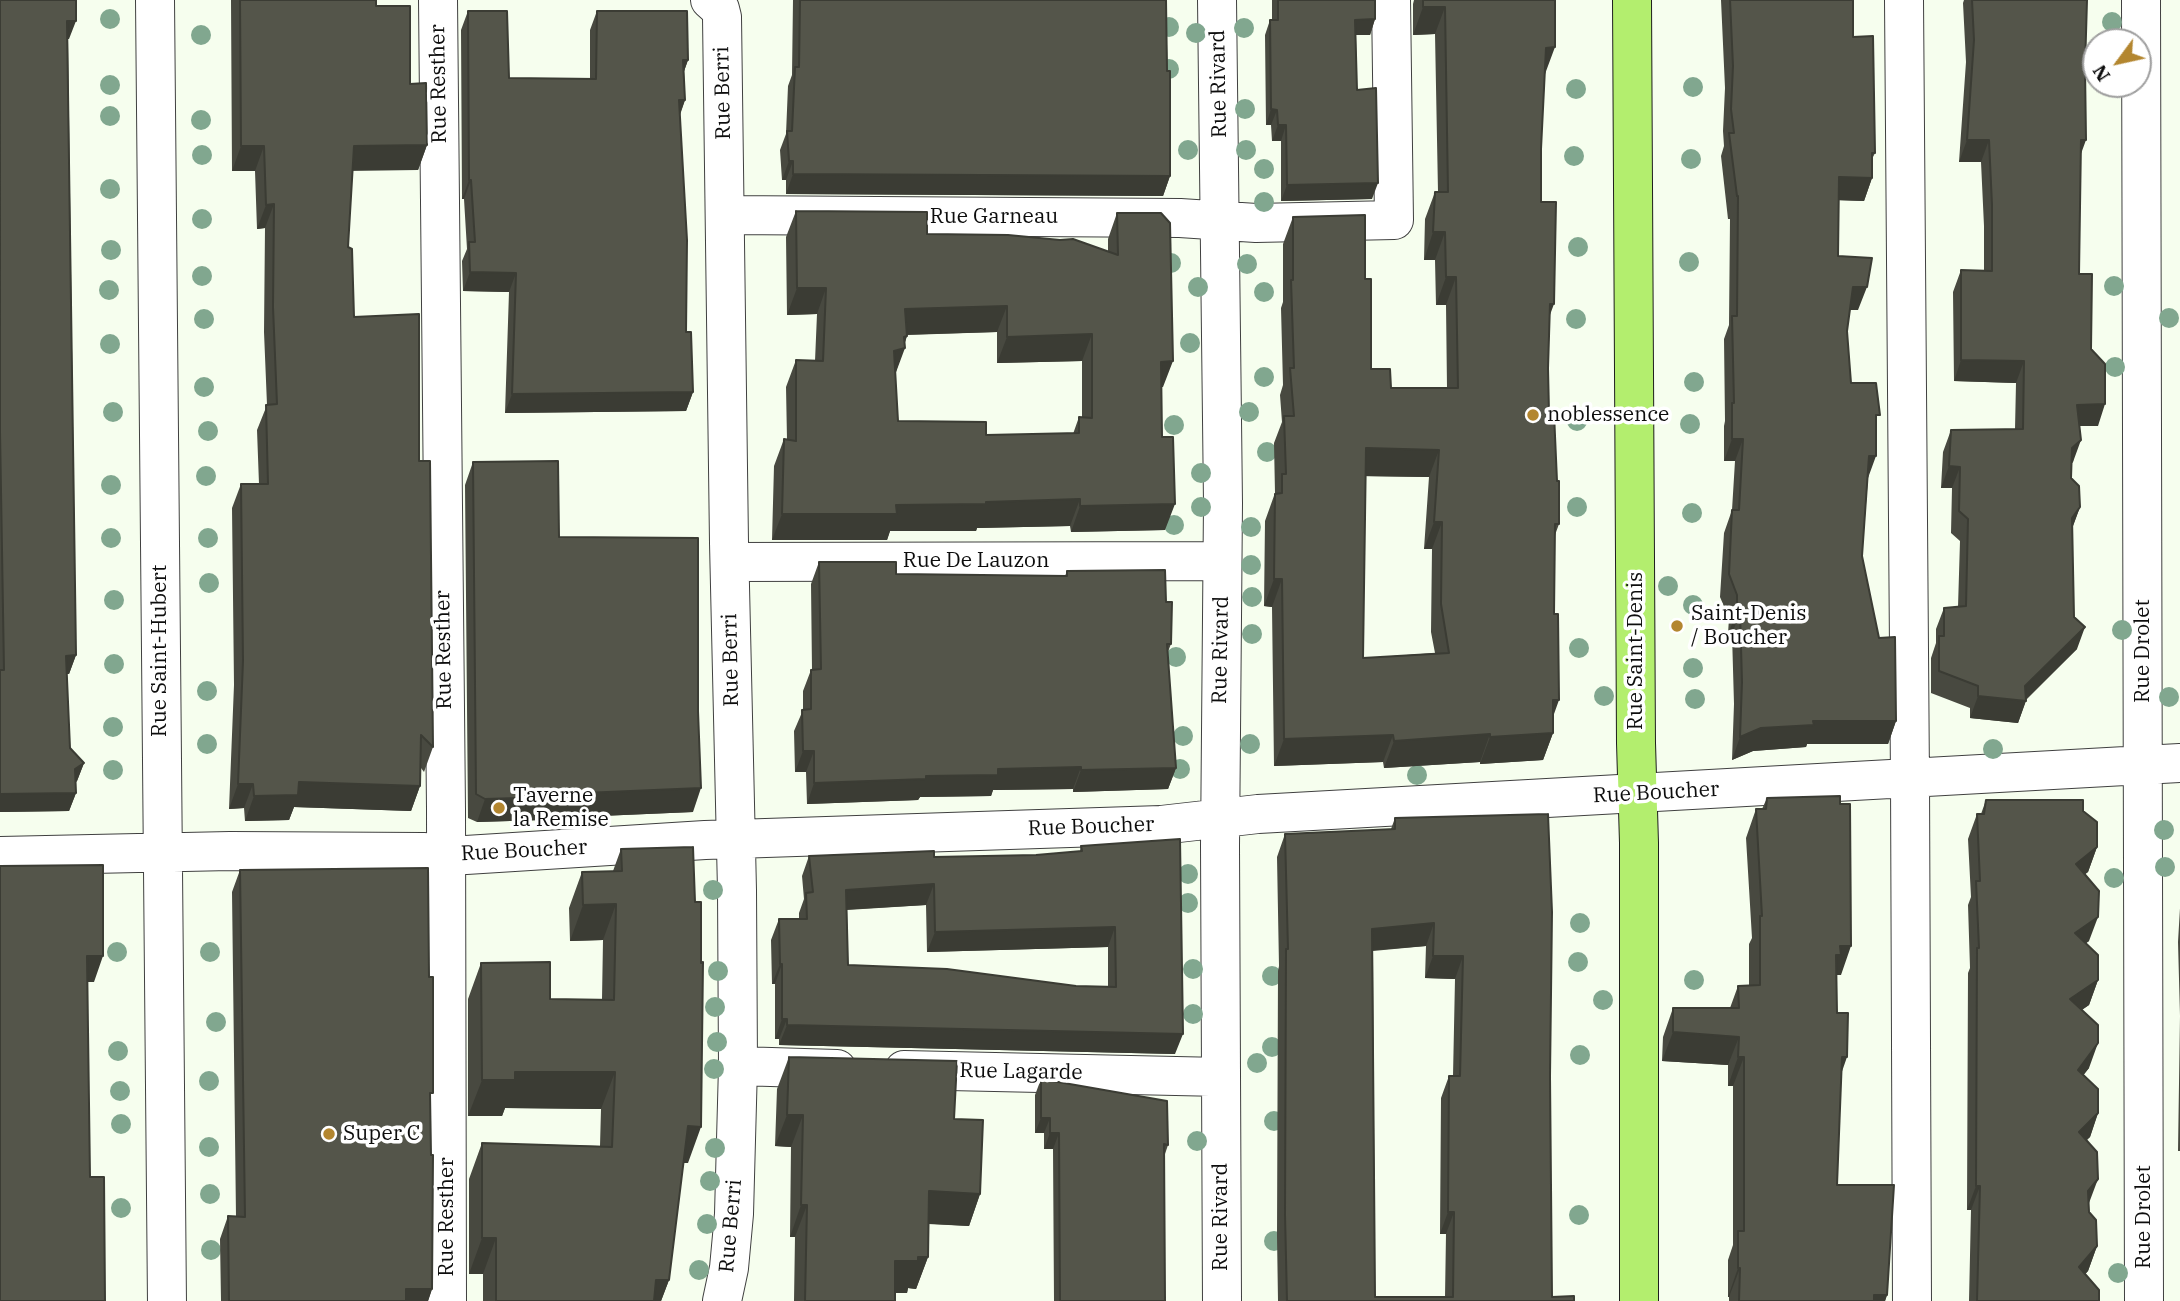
<!DOCTYPE html>
<style>
body{margin:0}
#map{position:relative;width:2180px;height:1301px;overflow:hidden;background:#f6feee;font-family:"IBM Plex Serif",serif}
canvas{display:block}
.north{position:absolute;left:2082px;top:28px;width:70px;height:70px;box-sizing:border-box;background:#fff;border:2px solid #9e9e9e;border-radius:50%;rotate:237deg;font-size:19px;font-weight:700;line-height:28px;text-align:center;color:#0d0d0d}
.north::after{content:'';display:block;margin:auto;width:24px;height:32px;background:#b3862f;clip-path:polygon(50% 0,100% 100%,50% 72%,0 100%)}
</style>
<div id="map">
<canvas width="2180" height="1301"></canvas>
<div class="north">N</div>
</div>
<script>
const ctx = document.querySelector('canvas').getContext('2d');
ctx.lineJoin = 'round';
function toPath(rows) {
  const path = new Path2D();
  for (const r of rows) {
    path.moveTo(r[0], r[1]);
    for (let i = 2; i < r.length; i += 2) path.lineTo(r[i], r[i + 1]);
  }
  return path;
}
function stroke(path, color, width, dash) {
  ctx.strokeStyle = color;
  ctx.lineWidth = width;
  ctx.lineCap = dash ? 'butt' : 'round';
  ctx.setLineDash(dash || []);
  ctx.stroke(path);
}
function paint(path, color) {
  ctx.fillStyle = color;
  ctx.fill(path, 'evenodd');
}
function label(font, color, halo, rows, align = 'center') {
  ctx.font = font + ' "IBM Plex Serif",serif';
  ctx.lineWidth = 7;
  ctx.setLineDash([]);
  ctx.textBaseline = 'middle';
  ctx.strokeStyle = halo;
  ctx.fillStyle = color;
  for (const [text, x, y, turn = 0] of rows) {
    ctx.save();
    ctx.translate(x, y);
    ctx.rotate((+turn || 0) * Math.PI / 180);
    ctx.textAlign = isNaN(turn) ? turn : align;
    if (halo) ctx.strokeText(text, 0, 0);
    ctx.fillText(text, 0, 0);
    ctx.restore();
  }
}
const minor = toPath([
 [155,0,167,1301],
 [438,0,446,809,447,1301],
 [710,0,720,9,722,17,729,543,737,890,738,1066,734,1214,729,1268,722,1301],
 [1217,0,1223,503,1220,846,1222,1301],
 [1904,0,1910,779,1912,1301],
 [2141,0,2144,1301],
 [725,215,1180,218,1256,223,1394,220,1391,0],
 [730,562,1222,561],
 [0,856,230,851,423,852,466,855,705,840,1161,825,1258,814,2180,763],
 [738,1066,837,1069],
 [904,1070,1221,1077]
]);
const major = toPath([
 [1632,0,1636,743,1639,843,1639,1301]
]);
stroke(minor, '#404040', 40);
stroke(major, '#1e1e1e', 40);
stroke(minor, '#fff', 38);
stroke(major, '#b3ee6e', 38);
ctx.fillStyle = '#81a78f';
for (const [x, y] of [
 [110,19],
 [2112,22],
 [1169,27],
 [1244,28],
 [1196,33],
 [201,35],
 [1169,69],
 [110,85],
 [1693,87],
 [1576,89],
 [1245,109],
 [110,116],
 [201,120],
 [1188,150],
 [1246,150],
 [202,155],
 [1574,156],
 [1691,159],
 [1264,169],
 [110,189],
 [1264,202],
 [202,219],
 [1578,247],
 [111,250],
 [1689,262],
 [1171,263],
 [1247,264],
 [202,276],
 [2114,286],
 [1198,287],
 [109,290],
 [1264,292],
 [2169,318],
 [204,319],
 [1576,319],
 [1190,343],
 [110,344],
 [2115,367],
 [1264,377],
 [1694,382],
 [204,387],
 [113,412],
 [1249,412],
 [1577,421],
 [1690,424],
 [1174,425],
 [208,431],
 [1267,452],
 [1201,473],
 [206,476],
 [111,485],
 [1201,507],
 [1577,507],
 [1692,513],
 [1174,525],
 [1251,527],
 [111,538],
 [208,538],
 [1251,565],
 [209,583],
 [1668,586],
 [1252,597],
 [114,600],
 [1693,605],
 [2122,630],
 [1252,634],
 [1579,648],
 [1176,657],
 [114,664],
 [1693,668],
 [207,691],
 [1604,696],
 [2169,697],
 [1695,699],
 [113,727],
 [1183,736],
 [207,744],
 [1250,744],
 [1993,749],
 [1180,769],
 [113,770],
 [1417,775],
 [2164,830],
 [2165,867],
 [1188,874],
 [2114,878],
 [713,890],
 [1188,903],
 [1580,923],
 [117,952],
 [210,952],
 [1578,962],
 [1193,969],
 [718,971],
 [1272,976],
 [1694,980],
 [1603,1000],
 [715,1007],
 [1193,1014],
 [216,1022],
 [717,1042],
 [1272,1047],
 [118,1051],
 [1580,1055],
 [1257,1063],
 [714,1069],
 [209,1081],
 [120,1091],
 [1274,1121],
 [121,1124],
 [1197,1141],
 [209,1147],
 [715,1148],
 [710,1181],
 [210,1194],
 [121,1208],
 [1579,1215],
 [707,1224],
 [1274,1241],
 [211,1250],
 [699,1270],
 [2118,1273]
]) {
  ctx.beginPath();
  ctx.arc(x, y, 10, 0, 2 * Math.PI);
  ctx.fill();
}
paint(toPath([
 [0,0,69,39,68,39,76,655,69,674,67,674,70,748,84,763,77,781,76,782,76,793,69,811,0,812],
 [231,0,376,0,376,6,410,84,427,145,418,170,352,170,348,247,354,317,419,461,433,747,424,772,421,768,420,786,411,811,294,807,289,820,245,821,244,808,229,809,234,685,232,508,241,484,259,484,257,430,267,405,264,332,265,228,257,229,255,171,232,171],
 [793,0,1166,0,1170,176,1163,196,786,194,786,180,782,180,780,150,786,134,788,86,792,75],
 [1272,0,1375,0,1375,19,1370,35,1356,35,1357,90,1372,199,1281,201,1281,141,1272,141,1271,125,1266,125,1265,35,1270,20,1272,20],
 [1414,0,1555,0,1545,74,1541,149,1541,202,1550,316,1548,368,1549,413,1559,524,1555,535,1553,733,1543,760,1480,764,1480,762,1384,768,1383,762,1274,766,1272,607,1264,606,1265,521,1275,493,1274,443,1282,422,1280,395,1283,385,1281,308,1283,302,1283,244,1293,217,1365,279,1371,369,1391,388,1447,388,1446,305,1436,305,1435,260,1424,260,1425,219,1435,192,1438,192,1435,34,1413,35,1413,4],
 [1365,476,1429,477,1424,549,1432,549,1431,632,1435,653,1363,658],
 [1721,0,1853,0,1853,37,1875,153,1872,159,1872,178,1864,201,1839,200,1838,256,1858,310,1850,310,1847,331,1851,383,1876,426,1868,478,1862,556,1896,721,1888,744,1807,744,1806,747,1753,751,1732,760,1734,704,1732,634,1728,634,1729,618,1720,597,1724,533,1732,510,1735,461,1724,461,1724,426,1725,421,1724,339,1729,325,1730,219,1728,219,1721,156,1724,146,1723,131,1725,88],
 [1964,0,2087,0,2080,156,2079,274,2091,349,2098,426,2079,426,2073,462,2072,463,2071,478,2080,507,2072,528,2074,617,2077,649,2026,700,2018,723,1970,718,1970,708,1931,693,1931,658,1936,643,1936,629,1944,608,1958,607,1960,541,1951,533,1952,488,1941,488,1943,452,1951,430,2015,429,2016,383,1954,381,1953,292,1961,270,1984,271,1984,226,1981,162,1959,162,1966,62,1963,3],
 [468,11,509,78,590,79,590,30,597,11,688,60,684,71,685,100,680,115,686,332,693,392,686,411,505,413,509,292,463,291,462,261,467,249,464,199,462,199,461,30],
 [796,211,927,234,1108,251,1108,239,1117,213,1163,387,1161,387,1165,530,1071,532,1070,526,977,528,976,531,890,531,887,540,772,540,774,466,784,439,787,440,786,387,796,360,815,361,817,314,787,315,786,237],
 [997,332,997,363,1082,361,1082,417,1079,417,1073,434,986,435,898,421,895,375,907,335],
 [473,462,559,537,693,812,577,817,576,819,477,822,468,818,465,485],
 [819,562,896,574,1065,576,1067,571,1166,602,1171,644,1167,654,1176,768,1168,789,1073,792,1073,789,993,790,991,796,920,797,918,800,807,804,806,772,795,772,794,731,803,710,803,691,811,670,812,670,811,584],
 [1767,798,1840,804,1841,975,1836,975,1837,1013,1841,1074,1837,1185,1887,1295,1885,1301,1729,1301,1729,1297,1728,1297,1728,1260,1733,1245,1733,1086,1728,1086,1728,1065,1662,1061,1663,1037,1673,1008,1730,1008,1738,986,1749,985,1749,944,1752,938,1746,838,1756,809,1762,809],
 [1986,800,2083,811,2097,847,2088,872,2084,874,2089,941,2086,943,2098,980,2089,1005,2082,1010,2089,1068,2083,1075,2098,1113,2090,1137,2086,1140,2089,1212,2097,1246,2088,1271,2085,1274,2099,1301,1969,1301,1971,1210,1967,1210,1968,973,1970,968,1968,905,1971,897,1968,839,1977,814,1981,814],
 [1395,818,1550,1076,1552,1297,1574,1301,1278,1301,1277,1236,1278,971,1279,966,1277,857,1285,834,1391,829],
 [1426,946,1425,978,1455,979,1453,1076,1449,1076,1441,1098,1440,1234,1446,1234,1445,1297,1375,1297,1373,951],
 [1081,846,1175,1054,779,1045,779,1039,775,1039,775,984,772,984,771,940,779,919,799,919,799,913,804,899,802,876,809,856,934,857,1036,855,1080,851],
 [926,905,927,952,1108,947,1108,987,1076,986,848,965,847,910],
 [621,849,688,1163,683,1163,669,1280,661,1301,483,1301,483,1274,469,1274,469,1179,482,1143,600,1146,601,1109,505,1108,502,1116,468,1116,468,999,481,963,550,999,602,999,603,940,570,941,569,908,582,872,613,871],
 [240,870,430,1100,432,1289,428,1301,221,1301,220,1239,228,1216,236,1217,232,892],
 [2180,908,2180,1151,2178,1151,2180,1016,2178,942],
 [789,1057,954,1119,980,1194,969,1226,928,1224,928,1257,916,1289,908,1288,907,1293,895,1293,895,1301,794,1301,795,1237,790,1237,791,1147,775,1146,777,1089],
 [1041,1079,1168,1145,1164,1157,1165,1301,1054,1301,1053,1149,1044,1149,1044,1133,1035,1133,1035,1095]
]), '#484940');
paint(toPath([
 [1423,7,1445,7,1435,34,1413,35],
 [1375,19,1370,35,1349,35,1355,20],
 [67,21,76,21,69,39,61,39],
 [1555,47,1545,74,1546,48],
 [683,60,688,60,681,80],
 [679,100,685,100,678,119],
 [1271,109,1277,110,1271,125,1266,125],
 [1278,125,1286,125,1281,141,1272,141],
 [1967,140,1989,140,1981,162,1959,162],
 [2081,140,2086,140,2078,162],
 [427,145,418,170,345,171,354,146],
 [241,146,264,146,255,171,232,171],
 [789,161,793,161,786,180,782,180],
 [793,174,1170,176,1163,196,786,194],
 [1839,177,1872,178,1864,201,1831,200],
 [469,180,471,180,464,199,462,199],
 [1378,183,1372,199,1281,201,1287,185],
 [274,204,265,228,257,229,266,205],
 [1433,232,1445,232,1435,260,1424,260],
 [470,272,516,273,509,292,463,291],
 [1446,277,1456,277,1446,305,1436,305],
 [1853,287,1867,287,1858,310,1844,310],
 [797,288,826,288,817,314,787,315],
 [1550,304,1554,304,1544,331],
 [1007,306,997,332,895,335,905,309],
 [1092,334,1082,361,997,363,1007,337],
 [907,336,903,349,905,348,895,375,894,351,904,337],
 [1961,360,2024,361,2016,383,1954,381],
 [1173,361,1163,387,1151,388,1161,362],
 [693,392,686,411,505,413,512,394],
 [2105,404,2098,426,2069,426,2077,405],
 [1732,439,1743,439,1735,461,1724,461],
 [2081,440,2073,462,2064,470,2072,448],
 [1366,448,1439,450,1429,477,1356,476],
 [1869,456,1876,456,1868,478],
 [1949,466,1960,467,1952,488,1941,488],
 [1080,499,1070,526,977,528,976,531,890,531,887,540,772,540,782,514,896,505],
 [1175,504,1165,530,1071,532,1080,506],
 [2080,507,2072,529,2072,518],
 [1434,522,1442,522,1432,549,1424,549],
 [1274,579,1282,579,1272,607,1264,606],
 [1737,612,1740,612,1732,634,1728,634],
 [2085,627,2077,649,2024,701,2026,701,2018,723,1970,718,1978,696,2025,686],
 [76,655,69,674,60,674,66,656],
 [1553,700,1559,700,1549,728],
 [1813,721,1896,721,1888,744,1807,744,1806,747,1753,751,1732,760,1740,737,1761,728],
 [1553,733,1543,760,1480,764,1490,737],
 [1490,734,1480,762,1384,768,1394,741],
 [1393,735,1383,762,1274,766,1284,739],
 [803,751,814,751,806,772,795,772],
 [84,763,77,781,68,787,75,769],
 [1081,767,1073,789,993,790,991,796,920,797,918,800,807,804,814,783,926,776,998,769],
 [1176,768,1168,789,1073,792,1081,770],
 [299,782,420,786,411,811,294,807,289,820,245,821,254,796],
 [238,784,253,784,244,808,229,809],
 [701,788,693,812,577,817,576,819,477,822,485,799],
 [76,793,69,811,0,812,0,794],
 [2097,847,2088,872,2067,889,2076,864],
 [934,884,926,905,839,910,846,890],
 [616,904,603,940,570,941,583,905],
 [2098,917,2089,941,2066,958,2075,933],
 [1434,923,1426,946,1364,951,1372,929],
 [1115,927,1108,947,927,952,935,932],
 [1840,946,1851,946,1841,975,1833,975,1836,955],
 [87,956,103,956,94,982,78,982],
 [1433,956,1463,956,1455,979,1425,978],
 [780,964,782,964,775,984,772,984],
 [2098,980,2089,1005,2061,1023,2070,999],
 [782,1019,787,1019,779,1039,775,1039],
 [787,1025,1183,1034,1175,1054,779,1045],
 [1673,1032,1739,1037,1728,1065,1662,1061],
 [2098,1043,2089,1068,2069,1094,2078,1070],
 [1738,1057,1744,1057,1733,1086,1728,1086],
 [1842,1057,1847,1057,1837,1086],
 [515,1072,615,1072,601,1109,505,1108,502,1116,468,1116,482,1080],
 [2098,1113,2090,1137,2070,1157,2079,1132],
 [787,1115,803,1115,791,1147,775,1146],
 [1041,1118,1050,1118,1044,1133,1035,1133],
 [688,1126,701,1127,688,1163,675,1163],
 [1050,1133,1059,1133,1053,1149,1044,1149],
 [2098,1179,2089,1203,2079,1215,2088,1191],
 [1976,1186,1980,1186,1971,1210,1967,1210],
 [929,1191,980,1194,969,1226,917,1223],
 [801,1205,807,1205,795,1237,790,1237],
 [1448,1212,1454,1212,1446,1234,1440,1234],
 [482,1238,496,1238,483,1274,469,1274],
 [2097,1246,2088,1271,2070,1291,2079,1267],
 [918,1257,928,1257,916,1289,908,1288,907,1293,883,1293,895,1261],
 [1738,1268,1740,1268,1729,1297,1728,1297],
 [656,1280,669,1280,661,1301,648,1301],
 [406,1289,432,1289,428,1301,401,1301],
 [1874,1295,1887,1295,1885,1301,1872,1301]
]), '#3b3c34');
const building = toPath([
 [0,0,76,0,76,21,67,21,76,655,66,656,70,748,84,763,75,769,76,793,0,794,0,670,4,670,0,431,0,0],
 [240,0,376,0,376,6,410,6,410,84,426,83,427,145,354,146,348,247,352,249,354,317,419,314,419,461,430,461,433,747,421,735,420,786,299,782,298,795,254,796,253,784,238,784,243,661,241,484,268,484,266,405,277,404,273,307,274,204,266,205,264,146,241,146,240,0],
 [800,0,1166,0,1167,71,1170,71,1170,176,793,174,793,161,789,161,787,131,792,131,795,67,799,67,800,0],
 [1278,0,1375,0,1375,19,1355,20,1357,90,1376,88,1378,183,1287,185,1286,125,1278,125,1277,110,1271,109,1270,20,1278,20,1278,0],
 [1423,0,1555,0,1555,47,1546,48,1541,149,1541,202,1556,202,1554,304,1550,304,1548,368,1549,413,1554,413,1557,481,1559,481,1559,524,1555,524,1554,614,1558,614,1559,700,1553,700,1553,733,1490,737,1490,734,1394,741,1393,735,1284,739,1282,579,1274,579,1275,494,1282,493,1282,474,1286,474,1284,416,1294,416,1290,368,1294,368,1291,280,1293,280,1293,217,1365,215,1365,279,1371,279,1371,369,1390,369,1391,388,1458,388,1456,277,1446,277,1445,232,1433,232,1435,192,1448,192,1445,7,1423,7,1423,0],
 [1366,448,1439,450,1434,522,1442,522,1441,604,1449,653,1363,658,1366,448],
 [1730,0,1853,0,1853,37,1873,36,1875,153,1872,153,1872,178,1839,177,1838,256,1872,258,1867,287,1853,287,1847,331,1851,383,1876,383,1880,415,1876,415,1876,456,1869,456,1862,556,1879,638,1895,637,1896,721,1813,721,1814,725,1761,728,1740,737,1742,682,1740,612,1737,612,1737,595,1729,574,1732,510,1739,510,1743,439,1732,439,1732,403,1734,403,1732,316,1737,316,1738,196,1737,196,1729,133,1734,133,1731,109,1733,66,1730,0],
 [1972,0,2087,0,2085,68,2086,140,2081,140,2079,274,2092,274,2091,349,2105,364,2105,404,2077,405,2081,440,2072,448,2071,478,2079,486,2080,507,2072,518,2074,617,2085,627,2025,686,2026,701,1978,696,1978,686,1939,671,1939,636,1944,636,1944,608,1966,606,1968,519,1959,511,1960,467,1949,466,1951,430,2023,429,2024,361,1961,360,1961,270,1992,271,1992,205,1989,140,1967,140,1974,40,1972,0],
 [468,11,507,11,509,78,596,79,597,11,687,11,688,60,683,60,685,100,679,100,687,240,686,332,691,332,693,392,512,394,516,273,470,272,469,242,475,242,471,180,469,180,468,11],
 [796,211,927,212,927,234,1008,235,1060,240,1073,239,1118,255,1117,213,1161,213,1170,223,1173,361,1161,362,1162,437,1173,437,1175,504,1080,506,1080,499,986,502,986,504,896,505,897,514,782,514,784,439,796,441,796,360,823,361,826,288,797,288,796,211],
 [1007,306,1007,337,1092,334,1092,418,1079,417,1079,433,986,435,986,422,898,421,894,351,905,348,904,337,907,336,905,309,1007,306],
 [558,461,559,537,698,538,698,711,701,788,584,793,584,796,485,799,476,794,473,462,558,461],
 [819,562,896,562,896,574,1067,576,1067,571,1165,570,1166,602,1172,602,1171,644,1167,644,1176,768,1081,770,1081,767,998,769,998,775,926,776,926,779,814,783,814,751,803,751,802,710,811,709,811,670,821,669,819,562],
 [1840,796,1840,804,1850,804,1851,946,1840,946,1841,955,1836,955,1837,1013,1848,1013,1847,1057,1842,1057,1837,1185,1894,1185,1887,1295,1874,1295,1874,1301,1739,1301,1740,1268,1738,1268,1738,1231,1744,1231,1744,1057,1738,1057,1739,1037,1673,1032,1673,1008,1739,1008,1738,986,1760,985,1760,916,1762,916,1756,809,1766,809,1767,798,1840,796],
 [1986,800,2083,800,2083,811,2097,822,2097,847,2076,864,2099,891,2098,917,2075,933,2098,955,2098,980,2070,999,2098,1025,2098,1043,2078,1070,2098,1089,2098,1113,2079,1132,2097,1152,2098,1179,2088,1191,2089,1212,2096,1220,2097,1246,2079,1267,2099,1290,2099,1301,1977,1301,1980,1186,1976,1186,1977,948,1979,948,1976,881,1980,881,1977,814,1984,814,1986,800],
 [1548,814,1552,912,1550,1076,1552,1297,1574,1296,1574,1301,1287,1301,1285,1214,1286,949,1288,949,1285,834,1395,829,1395,818,1548,814],
 [1434,923,1433,956,1463,956,1460,1076,1449,1076,1448,1212,1454,1212,1453,1297,1375,1297,1372,929,1434,923],
 [1180,839,1183,1034,787,1025,787,1019,782,1019,782,964,780,964,779,919,807,919,806,893,813,892,809,856,934,851,934,857,1036,855,1082,851,1081,846,1180,839],
 [934,884,935,932,1115,927,1116,987,1076,986,947,969,848,965,846,890,934,884],
 [693,847,695,902,701,902,701,963,703,962,701,1127,688,1126,669,1280,656,1280,654,1301,496,1301,496,1238,482,1238,482,1143,612,1147,615,1072,515,1072,515,1080,482,1080,481,963,550,962,550,999,614,1000,616,904,583,905,582,872,622,871,621,849,693,847],
 [103,865,103,956,87,956,90,1177,104,1177,105,1301,0,1301,0,866,103,865],
 [428,868,429,977,433,977,433,1093,430,1093,431,1155,433,1155,432,1289,406,1289,406,1301,229,1301,228,1216,245,1217,240,870,428,868],
 [789,1057,957,1061,954,1119,983,1120,980,1194,929,1191,928,1257,918,1257,918,1261,895,1261,895,1301,805,1301,807,1205,801,1205,803,1115,787,1115,789,1057],
 [1041,1079,1167,1101,1168,1145,1164,1144,1165,1301,1060,1301,1059,1133,1050,1133,1050,1118,1041,1118,1041,1079]
]);
paint(building, '#54554a');
stroke(building, '#3b3c34', 2);
for (const [x, y, r, color] of [
 [1533,415,7,"#b3862f"],
 [1677,626,7,"#b3862f"],
 [499,808,7,"#b3862f"],
 [329,1134,7,"#b3862f"]
]) {
  const dot = new Path2D();
  dot.arc(x, y, r, 0, 2 * Math.PI);
  ctx.fillStyle = color;
  ctx.fill(dot);
  stroke(dot, '#fff', 2.5);
}
label('21px', '#0d0d0d', '#fff', [
 ["Rue Resther",439,84,-91],
 ["Rue Rivard",1219,84,-91],
 ["Rue Berri",723,93,-91],
 ["Rue Garneau",994,217],
 ["Rue De Lauzon",976,561],
 ["Rue Resther",444,650,-91],
 ["Rue Rivard",1221,650,-89],
 ["Rue Saint-Hubert",160,651,-90],
 ["Rue Saint-Denis",1636,651,-90],
 ["Rue Drolet",2143,651,-90],
 ["Rue Berri",731,660,-91],
 ["Rue Boucher",1656,793,-3],
 ["Rue Boucher",1091,827,-2],
 ["Rue Boucher",524,851,-3],
 ["Rue Lagarde",1021,1072,1],
 ["Rue Resther",447,1217,-90],
 ["Rue Rivard",1221,1217,-90],
 ["Rue Drolet",2144,1217,-90],
 ["Rue Berri",731,1226,-85]
]);
label('21px', '#0d0d0d', '#fff', [
 ["noblessence",1547,415],
 ["Saint-Denis",1691,614],
 ["/ Boucher",1691,638],
 ["Taverne",513,796],
 ["la Remise",513,820],
 ["Super C",343,1134]
], 'left');
</script>
